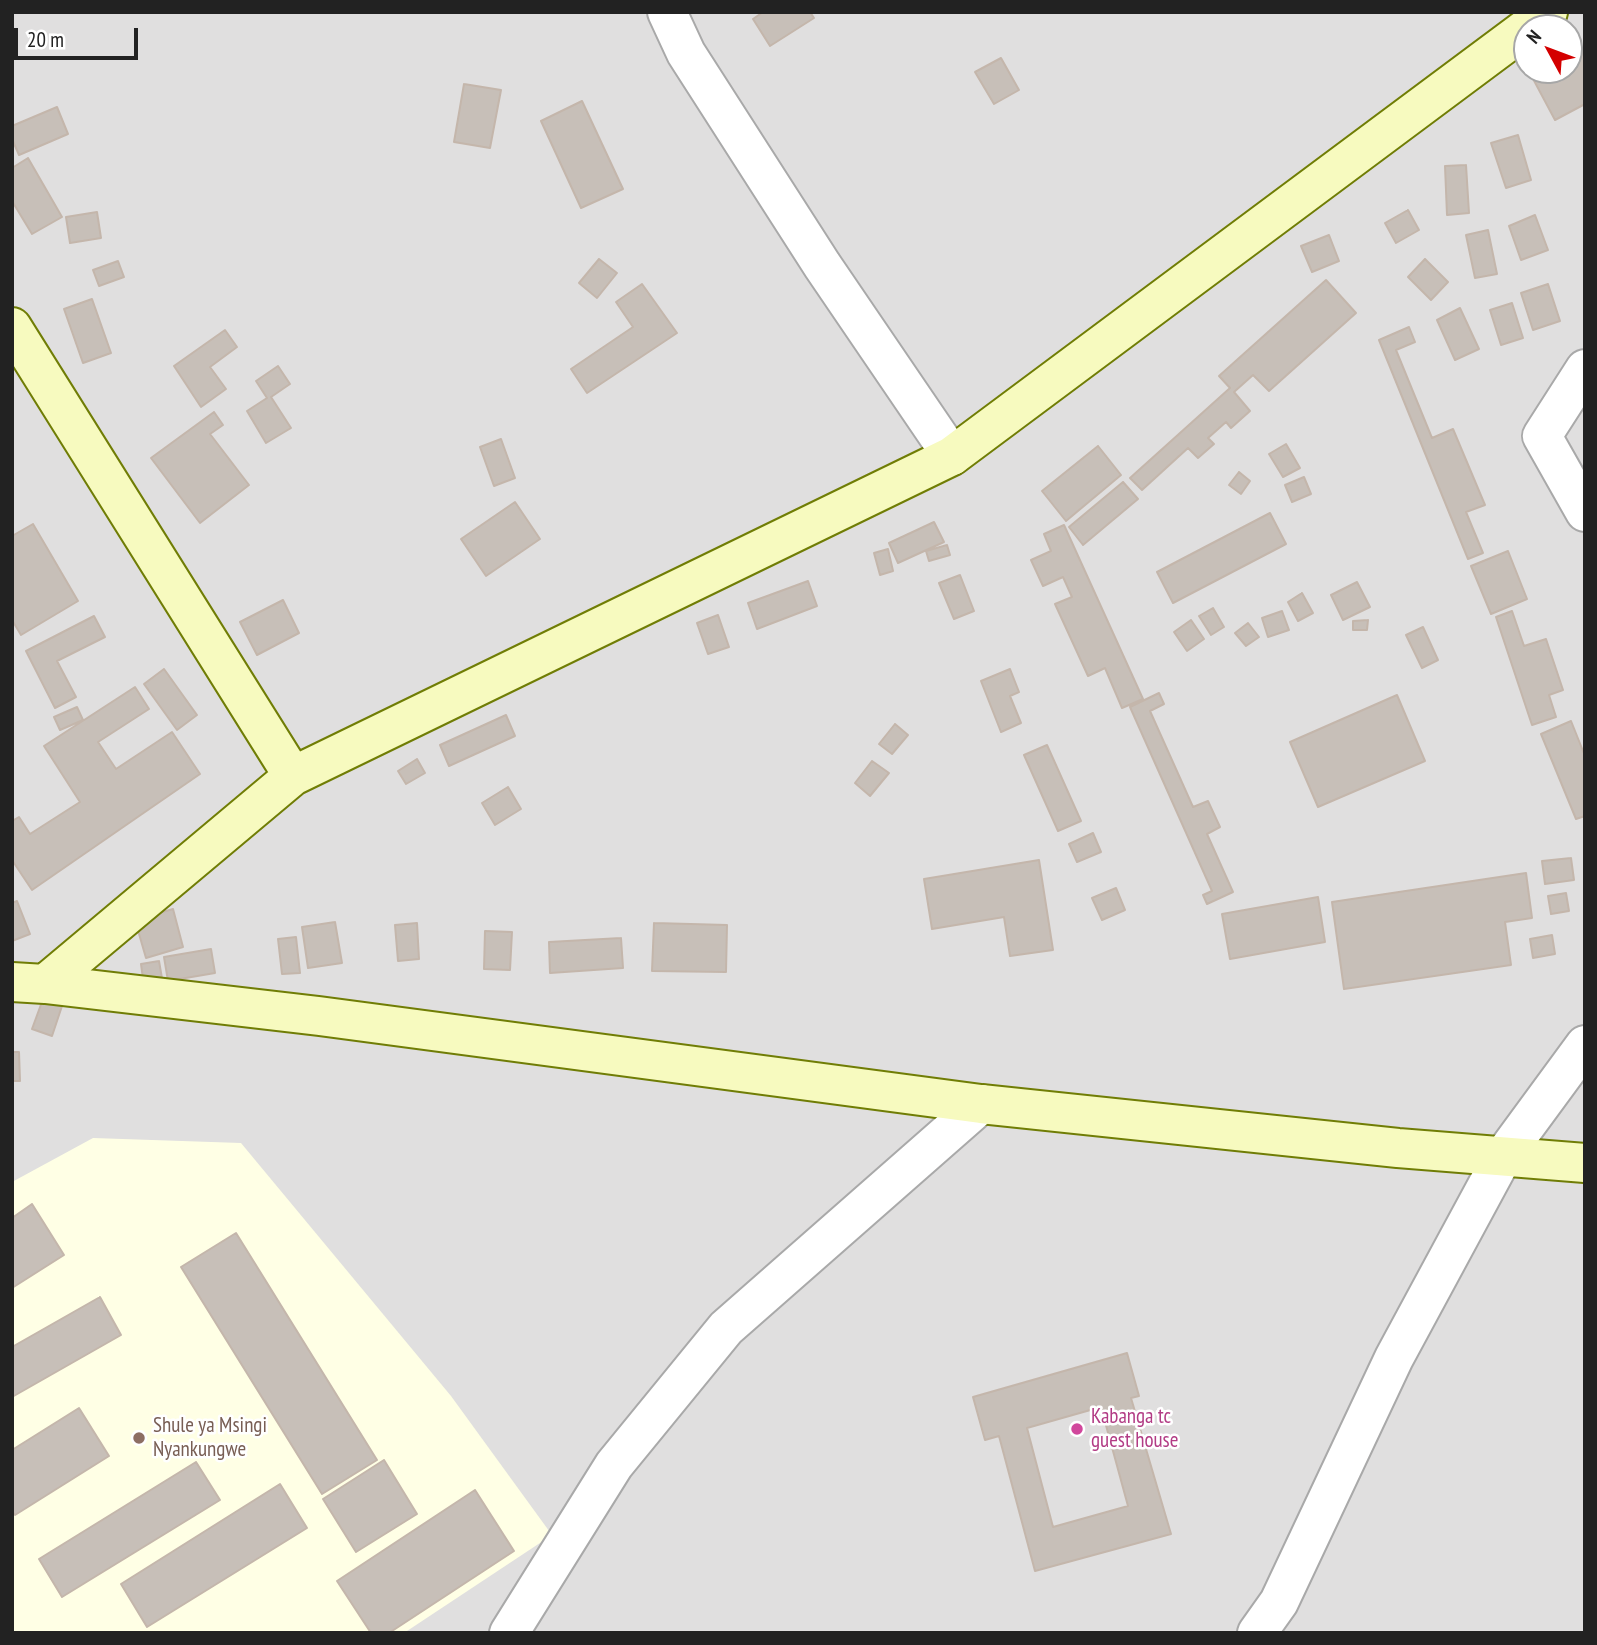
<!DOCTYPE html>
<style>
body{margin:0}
#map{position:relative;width:1597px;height:1645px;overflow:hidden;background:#f2efe9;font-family:"PT Sans Narrow",sans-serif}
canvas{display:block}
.frame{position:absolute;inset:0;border:14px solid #222;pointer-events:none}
.north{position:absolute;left:1513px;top:14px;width:70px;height:70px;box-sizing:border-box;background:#fff;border:2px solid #a7a7a7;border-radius:50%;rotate:311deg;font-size:19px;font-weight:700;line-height:28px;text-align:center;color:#222}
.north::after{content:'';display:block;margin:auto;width:24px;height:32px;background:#d40000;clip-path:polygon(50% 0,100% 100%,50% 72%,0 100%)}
.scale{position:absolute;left:14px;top:28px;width:124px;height:32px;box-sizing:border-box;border:4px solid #222;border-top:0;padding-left:9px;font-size:21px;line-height:24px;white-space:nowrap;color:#222;-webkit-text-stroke:5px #fff;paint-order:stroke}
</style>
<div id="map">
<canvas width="1597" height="1645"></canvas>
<div class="frame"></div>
<div class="north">N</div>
<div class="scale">20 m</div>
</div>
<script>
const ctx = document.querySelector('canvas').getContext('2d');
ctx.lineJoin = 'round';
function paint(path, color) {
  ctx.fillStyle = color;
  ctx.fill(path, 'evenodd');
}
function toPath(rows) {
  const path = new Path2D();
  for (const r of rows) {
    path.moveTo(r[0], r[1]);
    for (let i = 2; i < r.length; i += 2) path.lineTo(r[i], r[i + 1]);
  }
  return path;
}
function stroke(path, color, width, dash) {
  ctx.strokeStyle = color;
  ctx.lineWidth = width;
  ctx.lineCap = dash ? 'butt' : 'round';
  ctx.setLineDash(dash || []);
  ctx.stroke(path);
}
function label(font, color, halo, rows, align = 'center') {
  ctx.font = font + ' "PT Sans Narrow",sans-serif';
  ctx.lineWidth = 5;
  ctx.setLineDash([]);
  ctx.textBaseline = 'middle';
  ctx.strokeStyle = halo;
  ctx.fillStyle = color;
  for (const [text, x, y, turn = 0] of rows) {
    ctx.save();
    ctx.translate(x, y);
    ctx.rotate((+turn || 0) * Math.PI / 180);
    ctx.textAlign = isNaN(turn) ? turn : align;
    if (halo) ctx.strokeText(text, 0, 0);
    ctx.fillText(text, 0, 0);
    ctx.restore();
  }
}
paint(toPath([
 [12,12,1585,12,1585,1633,12,1633],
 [1527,28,1569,28,1569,70,1527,70]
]), '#e0dfdf');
paint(toPath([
 [93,1138,241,1143,451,1396,552,1535,404,1633,12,1633,12,1182]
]), '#ffffe5');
const building = toPath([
 [763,12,810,12,814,18,770,46,753,19,763,12],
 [1585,47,1585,104,1555,120,1531,75,1542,70,1569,70,1569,56,1585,47],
 [1001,58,1019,90,994,104,975,72,1001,58],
 [464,84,501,90,490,148,454,142,464,84],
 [582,101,623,189,581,208,541,121,582,101],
 [57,107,68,134,19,155,12,139,12,126,57,107],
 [1518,135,1531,180,1506,188,1491,143,1518,135],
 [28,158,62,217,32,234,12,201,12,168,28,158],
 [1466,165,1469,213,1447,215,1445,166,1466,165],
 [1408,210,1419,230,1396,243,1385,223,1408,210],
 [97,212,101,238,70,243,66,217,97,212],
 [1535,215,1548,250,1521,260,1509,226,1535,215],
 [1488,230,1497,274,1475,278,1466,235,1488,230],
 [1329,235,1339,261,1312,272,1301,246,1329,235],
 [599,259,617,273,597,298,579,283,599,259],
 [1425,259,1448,282,1431,300,1408,277,1425,259],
 [118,261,124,277,99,286,93,270,118,261],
 [1326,280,1356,313,1269,391,1253,375,1234,392,1250,411,1231,428,1226,422,1208,438,1214,444,1198,458,1188,448,1142,490,1130,478,1230,388,1219,376,1326,280],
 [642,284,677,333,587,393,571,369,633,327,616,302,642,284],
 [1548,284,1560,321,1533,330,1521,293,1548,284],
 [92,299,111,353,83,363,64,309,92,299],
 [1512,303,1523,338,1501,345,1490,310,1512,303],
 [1460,308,1479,349,1455,360,1437,320,1460,308],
 [1409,327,1415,342,1396,350,1432,438,1453,429,1485,505,1466,512,1483,553,1468,559,1379,340,1409,327],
 [225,330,237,347,210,367,226,389,201,407,174,366,225,330],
 [278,366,290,384,271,397,291,428,266,443,247,411,267,398,256,381,278,366],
 [214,412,223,425,210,434,249,485,200,523,151,458,214,412],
 [501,439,515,478,494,486,480,447,501,439],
 [1286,444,1300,468,1283,477,1269,454,1286,444],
 [1098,446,1121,475,1066,521,1042,491,1098,446],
 [1239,472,1250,481,1241,494,1229,485,1239,472],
 [1304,477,1311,494,1292,502,1285,485,1304,477],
 [1123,482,1138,499,1083,545,1069,527,1123,482],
 [515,502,540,539,486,576,461,539,515,502],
 [1270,513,1286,544,1173,603,1157,572,1270,513],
 [934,522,944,542,898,563,889,543,934,522],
 [33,524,78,601,21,635,12,620,12,536,33,524],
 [1064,525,1143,699,1122,708,1105,668,1088,676,1055,604,1072,597,1063,577,1043,586,1031,560,1051,551,1044,534,1064,525],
 [947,545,950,555,929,561,926,551,947,545],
 [888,549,893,571,880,575,874,553,888,549],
 [1508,551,1527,599,1491,614,1471,566,1508,551],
 [960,575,974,611,954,619,939,583,960,575],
 [808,581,817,606,757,629,748,603,808,581],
 [1357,582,1370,607,1343,620,1331,595,1357,582],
 [1302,593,1313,613,1298,621,1288,602,1302,593],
 [283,600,299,633,257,655,240,622,283,600],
 [1213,608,1224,627,1211,635,1199,616,1213,608],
 [1282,611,1289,630,1268,637,1262,618,1282,611],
 [1512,611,1524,646,1546,639,1563,690,1549,695,1556,717,1532,725,1496,617,1512,611],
 [718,615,729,647,708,654,697,623,718,615],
 [94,616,105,637,57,661,76,697,55,708,26,651,94,616],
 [1191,620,1204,639,1187,651,1174,632,1191,620],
 [1368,620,1367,630,1353,630,1353,621,1368,620],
 [1248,623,1259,637,1246,646,1235,633,1248,623],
 [1423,627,1438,660,1422,668,1406,635,1423,627],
 [164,669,197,715,177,730,144,684,164,669],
 [1010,669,1019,692,1010,696,1021,723,1001,732,981,681,1010,669],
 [135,687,149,709,98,742,116,769,172,732,200,774,32,890,12,860,12,821,19,817,30,834,80,802,44,746,135,687],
 [1159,693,1164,704,1150,711,1193,807,1208,801,1220,827,1207,834,1233,892,1207,904,1203,895,1212,891,1130,707,1159,693],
 [1397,695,1425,761,1318,807,1290,742,1397,695],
 [77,707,83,720,60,730,54,717,77,707],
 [506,715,515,736,449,766,440,745,506,715],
 [1571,721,1585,756,1585,816,1576,819,1541,734,1571,721],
 [895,724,908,735,892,754,879,744,895,724],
 [1047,745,1081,821,1058,831,1024,755,1047,745],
 [417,759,425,773,406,784,398,771,417,759],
 [872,761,889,773,870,796,855,783,872,761],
 [508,787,521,809,495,825,482,803,508,787],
 [1093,833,1101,852,1077,862,1069,844,1093,833],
 [1571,858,1574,880,1545,884,1542,861,1571,858],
 [1039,860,1053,950,1010,956,1004,917,932,929,924,879,1039,860],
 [1526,873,1532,918,1505,922,1511,965,1344,989,1332,902,1526,873],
 [1116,888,1125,910,1102,920,1092,898,1116,888],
 [1566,893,1569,911,1551,914,1548,896,1566,893],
 [1318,897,1325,942,1230,959,1222,914,1318,897],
 [17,901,30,934,12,941,12,903,17,901],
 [173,909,183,947,146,958,135,920,173,909],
 [335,922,342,963,308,968,302,927,335,922],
 [417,923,419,959,398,961,395,925,417,923],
 [654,923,727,925,726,972,652,971,654,923],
 [485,931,512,932,510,970,484,969,485,931],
 [1552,935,1555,954,1533,958,1530,939,1552,935],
 [296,937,300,973,282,974,278,939,296,937],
 [621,938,623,968,550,973,549,942,621,938],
 [211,949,215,973,168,981,164,957,211,949],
 [159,961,164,990,145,993,141,964,159,961],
 [43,999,62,1006,52,1036,32,1029,43,999],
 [12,1052,19,1052,20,1081,12,1081,12,1052],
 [32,1204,64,1255,12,1288,12,1218,32,1204],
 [236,1233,377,1460,322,1494,181,1267,236,1233],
 [100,1297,121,1335,12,1397,12,1347,100,1297],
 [1127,1353,1139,1396,1131,1398,1171,1534,1035,1571,999,1436,985,1440,973,1397,1127,1353],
 [1101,1407,1128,1506,1053,1527,1027,1428,1101,1407],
 [79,1408,109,1456,15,1515,12,1511,12,1450,79,1408],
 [384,1460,417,1514,356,1552,323,1499,384,1460],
 [196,1462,220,1500,62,1597,39,1559,196,1462],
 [280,1484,307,1528,147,1627,121,1584,280,1484],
 [475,1490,514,1551,389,1633,371,1633,337,1581,475,1490]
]);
paint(building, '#c7bfb8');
stroke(building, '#c4b6ab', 2);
const street = toPath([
 [667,12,686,53,822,265,952,456],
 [1585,369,1542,436,1585,512],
 [509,1633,614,1465,726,1328,981,1104],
 [1257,1633,1279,1602,1394,1358,1502,1158,1585,1045]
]);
const secondary = toPath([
 [12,327,293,776],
 [12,982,45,984,319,1016,981,1104,1398,1148,1585,1163],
 [45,984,293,776,952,456,1548,12]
]);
stroke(street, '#a9a9a9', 42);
stroke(secondary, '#707d05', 42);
stroke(street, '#fff', 38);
stroke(secondary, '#f7fabf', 38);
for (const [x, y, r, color] of [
 [1077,1429,7,"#d1479c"],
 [139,1438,7,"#8d6e63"]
]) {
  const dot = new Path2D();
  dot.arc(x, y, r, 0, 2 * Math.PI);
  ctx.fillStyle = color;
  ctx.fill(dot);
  stroke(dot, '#fff', 2.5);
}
label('21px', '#b23c85', '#fff', [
 ["Kabanga tc",1091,1417],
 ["guest house",1091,1441]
], 'left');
label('21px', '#785e54', '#fff', [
 ["Shule ya Msingi",153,1426],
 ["Nyankungwe",153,1450]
], 'left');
</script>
